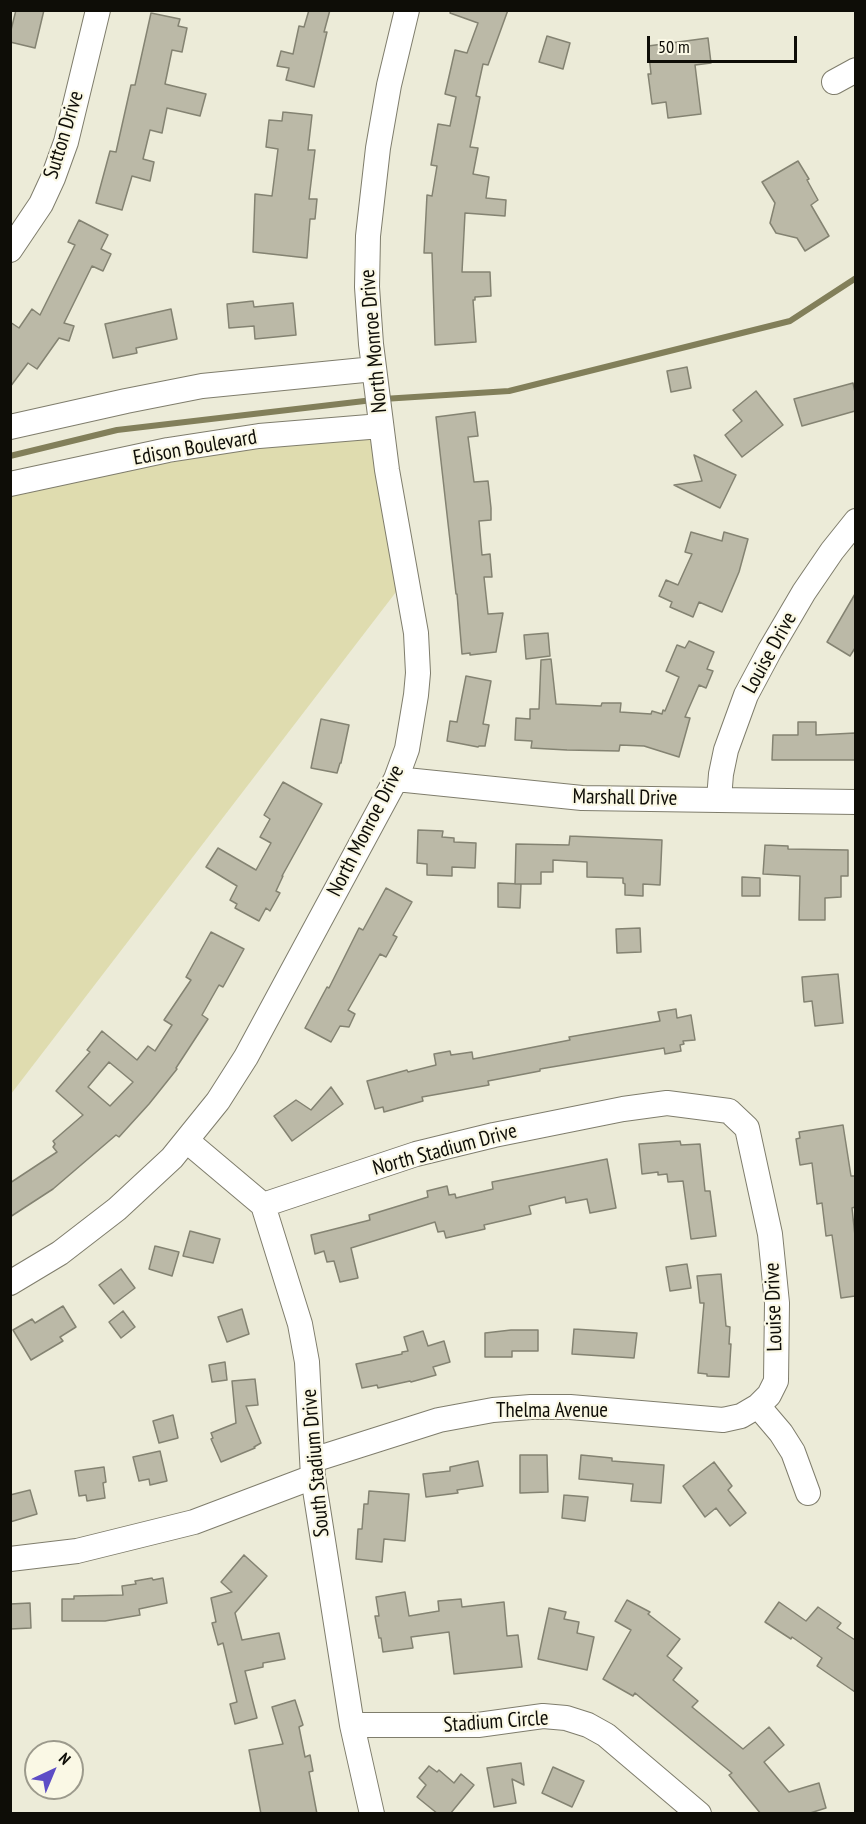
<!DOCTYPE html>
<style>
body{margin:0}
#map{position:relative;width:866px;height:1824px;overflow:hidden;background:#ecebd8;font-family:"PT Sans Narrow",sans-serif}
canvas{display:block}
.frame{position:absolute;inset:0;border:12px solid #0e0d07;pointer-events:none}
.north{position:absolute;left:24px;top:1740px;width:60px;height:60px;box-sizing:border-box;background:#faf8e5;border:2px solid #9c9a8c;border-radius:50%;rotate:44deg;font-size:16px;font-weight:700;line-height:24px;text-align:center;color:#0e0d07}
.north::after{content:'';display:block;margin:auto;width:21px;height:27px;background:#5d4dc6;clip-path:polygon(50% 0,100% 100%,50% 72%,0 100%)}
.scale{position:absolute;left:647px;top:36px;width:150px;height:27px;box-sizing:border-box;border:3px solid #0e0d07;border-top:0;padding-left:8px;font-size:18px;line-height:21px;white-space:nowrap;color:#0e0d07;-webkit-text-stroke:4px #faf8e5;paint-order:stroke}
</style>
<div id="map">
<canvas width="866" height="1824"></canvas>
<div class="frame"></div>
<div class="north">N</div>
<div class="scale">50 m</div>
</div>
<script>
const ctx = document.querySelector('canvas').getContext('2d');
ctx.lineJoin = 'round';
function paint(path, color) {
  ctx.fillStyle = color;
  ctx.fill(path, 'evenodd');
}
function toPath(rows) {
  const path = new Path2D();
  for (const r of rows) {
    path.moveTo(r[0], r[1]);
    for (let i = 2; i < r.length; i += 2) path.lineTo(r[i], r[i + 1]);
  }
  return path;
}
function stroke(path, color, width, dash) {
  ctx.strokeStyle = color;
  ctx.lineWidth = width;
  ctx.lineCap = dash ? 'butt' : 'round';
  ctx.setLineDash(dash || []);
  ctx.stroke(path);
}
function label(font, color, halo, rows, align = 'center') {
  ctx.font = font + ' "PT Sans Narrow",sans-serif';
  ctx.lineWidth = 4.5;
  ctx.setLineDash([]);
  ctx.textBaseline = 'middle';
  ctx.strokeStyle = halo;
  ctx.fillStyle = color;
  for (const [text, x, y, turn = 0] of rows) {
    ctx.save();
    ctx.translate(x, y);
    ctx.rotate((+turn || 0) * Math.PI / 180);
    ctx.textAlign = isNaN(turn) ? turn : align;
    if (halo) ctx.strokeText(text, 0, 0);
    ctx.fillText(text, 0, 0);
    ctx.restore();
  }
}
paint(toPath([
 [381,426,406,579,11,1094,11,490]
]), '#dfdcaf');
stroke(toPath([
 [383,399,509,391,790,321,856,278],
 [10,456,117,430,373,400]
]), '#827f5a', 6);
const building = toPath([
 [16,10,44,10,35,48,10,42,10,34,16,10],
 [309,10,330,10,324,32,327,32,314,87,286,80,289,68,277,66,281,51,293,54,299,26,304,27,309,10],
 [451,10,508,10,488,65,483,64,476,96,480,97,470,147,478,148,473,174,489,177,486,198,506,200,505,216,465,213,462,272,490,272,491,296,475,297,475,300,473,300,476,342,435,345,432,253,424,253,427,195,432,196,437,166,431,165,438,124,450,126,456,97,445,94,455,50,467,53,478,23,450,13,451,10],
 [151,13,180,19,178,26,187,28,182,52,172,50,165,84,206,94,200,116,167,108,162,133,150,130,143,159,154,162,150,181,132,176,122,210,96,203,110,151,116,152,131,85,135,85,151,13],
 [547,36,570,43,563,69,539,62,547,36],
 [708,38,711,63,695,65,701,114,668,118,666,102,652,104,648,74,651,74,648,46,708,38],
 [283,112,312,115,308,150,315,150,309,199,317,199,315,219,310,219,307,258,253,252,255,194,272,196,278,149,266,147,269,120,282,121,283,112],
 [798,161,809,179,807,180,818,200,811,205,829,236,805,251,797,238,776,233,770,223,775,203,762,182,798,161],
 [79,220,108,235,101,249,111,254,103,271,92,266,64,323,74,326,69,341,59,338,37,369,28,363,10,387,10,322,19,328,32,309,40,315,75,245,68,242,79,220],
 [253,301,254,307,293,303,296,335,255,339,254,326,229,328,227,304,253,301],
 [171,309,177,339,136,348,137,353,113,358,105,324,171,309],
 [687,367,691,388,671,392,667,371,687,367],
 [853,383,855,392,855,411,802,426,794,399,853,383],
 [756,391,783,425,742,457,725,435,742,421,733,410,756,391],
 [475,412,478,436,468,437,474,482,488,481,491,508,491,520,479,521,482,555,490,554,492,577,484,577,488,614,503,613,496,652,470,655,470,653,462,654,457,594,456,594,436,417,475,412],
 [694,455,736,475,720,508,674,485,702,481,694,455],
 [691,532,722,541,724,532,748,539,739,572,722,612,699,602,693,617,670,607,672,602,659,596,666,580,678,585,692,554,685,552,691,532],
 [855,594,855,648,850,656,827,642,855,594],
 [548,633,550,656,526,659,524,635,548,633],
 [689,641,714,652,707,669,713,671,706,688,699,685,685,717,690,718,679,757,644,746,620,745,619,751,567,750,531,748,532,741,515,740,516,718,530,719,530,709,539,709,541,660,551,659,556,704,601,706,602,703,621,703,620,712,651,714,652,711,662,714,663,710,665,711,679,677,666,671,677,645,685,648,689,641],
 [466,676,491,681,483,724,489,725,485,746,479,746,478,747,447,741,450,721,457,722,466,676],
 [321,719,349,725,341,763,340,763,337,773,311,768,321,719],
 [798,722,816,722,816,735,855,733,855,760,772,760,773,735,798,735,798,722],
 [283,782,322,804,282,876,283,876,276,891,280,893,270,911,266,908,259,921,235,908,237,904,230,900,237,886,206,867,218,848,256,870,271,843,260,837,270,819,264,815,283,782],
 [418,830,443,831,442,837,454,838,454,842,476,843,475,868,452,867,452,876,427,875,427,864,417,863,418,830],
 [570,836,662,840,660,885,643,884,643,896,625,895,625,884,623,883,623,878,587,877,587,862,553,860,553,872,541,872,541,884,515,884,516,844,569,845,570,836],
 [765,845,788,846,788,849,848,850,848,876,841,876,841,897,825,898,825,920,799,920,800,876,763,874,765,845],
 [742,877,760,878,760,896,742,896,742,877],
 [498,883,521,884,520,908,498,907,498,883],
 [386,888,412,902,393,935,397,937,386,957,380,954,348,1010,355,1014,349,1027,340,1026,331,1042,305,1028,327,987,329,988,359,928,363,930,386,888],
 [640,928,641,952,617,953,616,929,640,928],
 [211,932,244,949,223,987,219,985,202,1015,208,1019,176,1068,177,1069,149,1104,119,1137,116,1135,53,1189,10,1217,10,1183,57,1152,53,1147,55,1144,53,1141,83,1115,56,1091,90,1052,87,1050,102,1031,137,1060,148,1046,155,1051,172,1025,164,1020,191,980,186,977,211,932],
 [109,1062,133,1082,110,1106,88,1087,109,1062],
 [838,974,843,1023,815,1026,812,1001,804,1002,802,977,838,974],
 [676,1009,677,1018,691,1015,695,1040,683,1041,684,1044,680,1045,681,1051,665,1054,664,1048,540,1069,540,1071,488,1081,489,1085,422,1097,423,1101,384,1112,383,1107,375,1109,367,1081,407,1070,408,1072,436,1065,434,1054,450,1051,451,1055,472,1052,473,1059,570,1040,569,1037,660,1021,658,1012,676,1009],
 [331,1087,343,1104,292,1141,274,1116,296,1100,311,1110,331,1087],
 [843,1125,851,1176,855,1176,855,1207,852,1208,855,1236,855,1296,841,1298,832,1235,826,1236,822,1203,817,1204,812,1163,800,1165,796,1139,800,1138,799,1132,843,1125],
 [680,1141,681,1145,700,1144,705,1191,710,1191,716,1236,691,1239,683,1181,668,1182,667,1174,658,1175,658,1172,642,1174,639,1144,680,1141],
 [607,1159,616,1208,590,1213,587,1199,566,1203,565,1197,529,1206,531,1214,484,1225,485,1229,446,1238,444,1231,438,1232,435,1222,351,1248,358,1278,340,1282,334,1261,327,1262,324,1251,315,1254,311,1235,370,1220,369,1215,428,1197,427,1191,447,1186,449,1195,455,1194,456,1198,493,1189,492,1182,607,1159],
 [190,1231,220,1239,213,1263,183,1256,190,1231],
 [155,1246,179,1252,172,1276,149,1269,155,1246],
 [687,1264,691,1288,670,1291,666,1267,687,1264],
 [121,1269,135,1288,114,1304,99,1285,121,1269],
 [721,1274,726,1326,730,1327,729,1344,731,1344,729,1377,707,1376,707,1374,698,1373,704,1303,700,1303,697,1276,721,1274],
 [63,1306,76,1327,60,1337,63,1341,31,1360,13,1330,32,1319,35,1323,63,1306],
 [242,1309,249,1334,227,1342,218,1317,242,1309],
 [123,1311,135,1327,121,1338,109,1322,123,1311],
 [574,1329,637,1333,634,1358,572,1354,574,1329],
 [511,1330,538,1330,538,1351,512,1351,512,1357,485,1357,485,1333,511,1330],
 [423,1331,428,1346,444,1341,450,1362,433,1367,436,1375,411,1382,410,1381,378,1388,377,1385,362,1388,356,1364,402,1354,402,1352,408,1351,404,1337,423,1331],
 [225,1362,227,1380,212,1382,209,1365,225,1362],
 [255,1379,258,1405,246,1406,261,1443,254,1447,255,1448,221,1462,211,1439,213,1438,211,1433,236,1423,232,1381,255,1379],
 [173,1415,178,1438,159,1443,153,1421,173,1415],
 [160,1451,167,1481,150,1485,149,1479,139,1481,133,1457,160,1451],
 [520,1455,547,1455,548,1492,520,1493,520,1455],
 [581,1455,612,1458,612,1461,664,1465,661,1503,631,1501,633,1484,579,1479,581,1455],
 [478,1461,483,1486,457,1490,458,1493,426,1497,423,1474,450,1471,450,1467,478,1461],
 [714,1462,732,1486,728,1490,746,1513,730,1526,716,1508,705,1517,683,1486,714,1462],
 [104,1467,106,1482,103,1483,105,1498,87,1501,86,1495,79,1496,75,1471,104,1467],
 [30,1490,37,1514,10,1522,10,1495,30,1490],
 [369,1491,409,1494,405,1541,384,1539,382,1562,356,1559,358,1529,362,1529,364,1504,368,1504,369,1491],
 [564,1495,588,1497,585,1521,562,1518,564,1495],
 [244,1555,267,1576,235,1613,242,1640,279,1633,285,1659,263,1663,263,1667,245,1671,257,1718,235,1724,230,1704,237,1702,223,1643,218,1645,212,1623,216,1622,211,1598,232,1592,221,1582,244,1555],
 [152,1578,153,1580,163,1578,167,1603,139,1609,140,1615,105,1621,62,1621,62,1599,74,1599,74,1596,123,1595,122,1586,136,1584,135,1581,152,1578],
 [405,1592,409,1616,439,1611,438,1601,461,1599,462,1607,504,1602,507,1636,518,1635,522,1667,454,1674,449,1632,411,1637,413,1648,383,1652,381,1638,379,1638,375,1616,379,1616,376,1597,405,1592],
 [627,1600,650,1612,648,1614,680,1639,667,1656,682,1668,673,1680,698,1701,692,1707,743,1749,769,1727,784,1745,764,1762,789,1792,819,1783,826,1808,807,1814,761,1814,729,1775,732,1773,635,1693,633,1696,603,1679,631,1630,615,1621,627,1600],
 [779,1602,806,1621,818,1607,841,1623,837,1628,855,1640,855,1692,817,1666,822,1658,792,1637,791,1639,765,1622,779,1602],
 [30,1603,31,1628,10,1629,10,1604,30,1603],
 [549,1608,566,1612,564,1619,579,1622,577,1633,594,1637,587,1670,538,1659,549,1608],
 [295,1700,303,1725,299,1727,305,1757,310,1755,313,1771,309,1772,317,1814,261,1814,249,1750,283,1744,272,1707,295,1700],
 [521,1763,524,1785,512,1779,516,1803,494,1807,487,1768,521,1763],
 [429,1766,437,1772,439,1770,454,1783,461,1774,474,1785,450,1814,438,1814,417,1797,426,1785,419,1778,429,1766],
 [553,1767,584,1781,572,1807,542,1793,553,1767]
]);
paint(building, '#bbb9a7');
stroke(building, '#848372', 1.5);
const minor = toPath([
 [834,82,856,70],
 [10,250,41,204,53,178,66,142,98,10],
 [10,427,126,401,202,386,374,369],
 [10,484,168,450,259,436,381,426],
 [396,779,582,798,856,802],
 [719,799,721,774,726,750,746,695,770,650,804,592,832,551,856,521],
 [187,1141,263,1205,416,1154,494,1135,623,1109,667,1103,729,1111,747,1128,770,1234,777,1303,776,1381,769,1395,758,1406,741,1416,723,1420,570,1407,531,1407,493,1410,439,1420,313,1460],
 [263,1205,300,1324,307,1362,313,1477,352,1725],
 [10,1283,60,1253,117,1209,172,1158,218,1101,246,1057,396,779,407,749,416,695,418,673,416,633,387,470,371,344,367,287,368,236,378,148,389,85,407,10],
 [758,1406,781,1433,793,1452,808,1493],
 [10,1559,77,1551,194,1522,313,1477],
 [372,1814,352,1725,478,1725,543,1716,566,1718,588,1725,606,1735,699,1814]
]);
stroke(minor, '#7f7d6c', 26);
stroke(minor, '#fff', 24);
label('21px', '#0e0d07', '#faf8e5', [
 ["Sutton Drive",64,135,-73],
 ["North Monroe Drive",374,341,-95],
 ["Edison Boulevard",195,448,-10],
 ["Louise Drive",770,653,-61],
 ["Marshall Drive",625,798,1],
 ["North Monroe Drive",366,831,-63],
 ["North Stadium Drive",445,1150,-15],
 ["Louise Drive",774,1307,-92],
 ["Thelma Avenue",552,1411],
 ["South Stadium Drive",316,1463,-95],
 ["Stadium Circle",496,1722,-4]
]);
</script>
